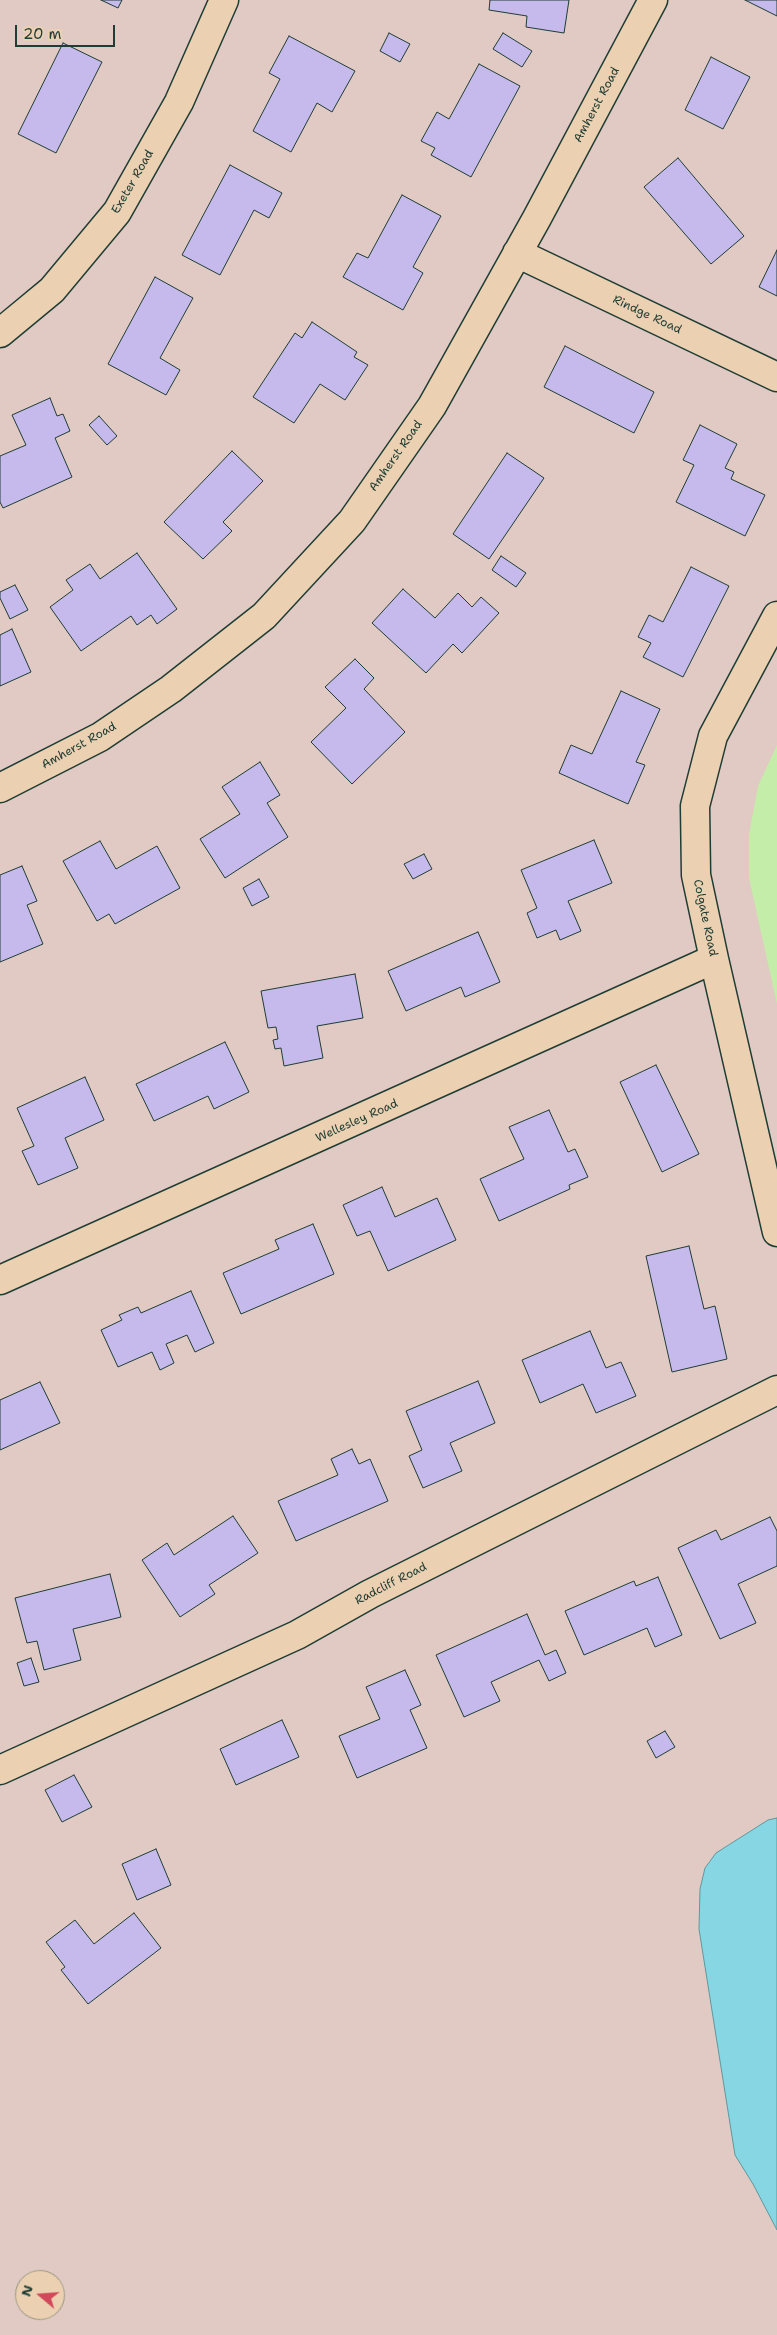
<!DOCTYPE html>
<style>
body{margin:0}
#map{position:relative;width:777px;height:2335px;overflow:hidden;background:#e0cac3;font-family:"Shantell Sans",sans-serif}
canvas{display:block}
.north{position:absolute;left:15px;top:2270px;width:50px;height:50px;box-sizing:border-box;background:#ebd1b2;border:1px solid #999680;border-radius:50%;rotate:288deg;font-size:14px;font-weight:700;line-height:20px;text-align:center;color:#1f3d34}
.north::after{content:'';display:block;margin:auto;width:18px;height:22px;background:#d1495b;clip-path:polygon(50% 0,100% 100%,50% 72%,0 100%)}
.scale{position:absolute;left:15px;top:25px;width:100px;height:22px;box-sizing:border-box;border:2px solid #1f3d34;border-top:0;padding-left:6px;font-size:15px;line-height:18px;white-space:nowrap;color:#1f3d34;-webkit-text-stroke:4px #ebd1b2;paint-order:stroke}
</style>
<div id="map">
<canvas width="777" height="2335"></canvas>
<div class="north">N</div>
<div class="scale">20 m</div>
</div>
<script>
const ctx = document.querySelector('canvas').getContext('2d');
ctx.lineJoin = 'round';
function paint(path, color) {
  ctx.fillStyle = color;
  ctx.fill(path, 'evenodd');
}
function toPath(rows) {
  const path = new Path2D();
  for (const r of rows) {
    path.moveTo(r[0], r[1]);
    for (let i = 2; i < r.length; i += 2) path.lineTo(r[i], r[i + 1]);
  }
  return path;
}
function stroke(path, color, width, dash) {
  ctx.strokeStyle = color;
  ctx.lineWidth = width;
  ctx.lineCap = dash ? 'butt' : 'round';
  ctx.setLineDash(dash || []);
  ctx.stroke(path);
}
function label(font, color, halo, rows, align = 'center') {
  ctx.font = font + ' "Shantell Sans",sans-serif';
  ctx.lineWidth = 4;
  ctx.setLineDash([]);
  ctx.textBaseline = 'middle';
  ctx.strokeStyle = halo;
  ctx.fillStyle = color;
  for (const [text, x, y, turn = 0] of rows) {
    ctx.save();
    ctx.translate(x, y);
    ctx.rotate((+turn || 0) * Math.PI / 180);
    ctx.textAlign = isNaN(turn) ? turn : align;
    if (halo) ctx.strokeText(text, 0, 0);
    ctx.fillText(text, 0, 0);
    ctx.restore();
  }
}
paint(toPath([
 [777,745,777,1004,749,878,749,834,758,786]
]), '#c3eda9');
const water = toPath([
 [777,1818,777,2230,753,2184,735,2155,699,1929,700,1889,705,1868,716,1853,768,1820,777,1818]
]);
paint(water, '#86d6e3');
stroke(water, '#5d999d', 1);
const building = toPath([
 [101,0,122,0,118,8,101,0],
 [490,0,569,0,564,33,526,27,527,16,489,10,490,0],
 [745,0,777,0,777,16,745,0],
 [389,33,410,44,400,62,380,51,389,33],
 [503,33,532,51,522,67,493,49,503,33],
 [289,36,355,71,332,112,317,103,291,152,253,131,280,79,269,73,289,36],
 [63,43,102,62,56,153,18,134,63,43],
 [711,57,750,77,723,129,685,110,711,57],
 [479,64,520,86,471,177,431,155,435,148,421,141,437,112,449,119,479,64],
 [678,158,744,236,711,264,644,187,678,158],
 [230,165,282,193,269,218,254,210,220,275,182,255,230,165],
 [402,195,441,216,413,267,423,273,403,310,343,277,357,253,368,258,402,195],
 [777,250,777,296,759,287,777,250],
 [155,277,193,298,160,358,180,370,166,395,108,364,155,277],
 [312,322,357,352,354,357,368,365,345,400,320,384,294,423,253,397,295,333,302,338,312,322],
 [565,346,654,392,634,433,544,387,565,346],
 [50,398,57,416,63,414,70,431,55,438,72,477,3,508,0,502,0,456,26,445,12,415,50,398],
 [99,416,117,436,107,445,89,425,99,416],
 [700,425,737,444,725,468,734,472,731,479,765,495,745,536,676,502,694,465,683,460,700,425],
 [232,451,263,481,223,522,232,531,203,559,164,522,232,451],
 [507,453,544,478,489,559,453,534,507,453],
 [137,553,177,609,157,624,151,615,137,625,131,616,81,651,50,607,73,590,66,580,90,564,100,579,137,553],
 [501,556,526,573,516,587,492,570,501,556],
 [691,567,729,586,683,677,643,657,651,643,638,637,649,615,663,622,691,567],
 [15,585,28,610,10,619,0,598,0,592,15,585],
 [403,589,435,618,458,593,472,607,481,597,499,613,462,653,453,644,426,673,372,623,403,589],
 [12,629,31,672,0,686,0,635,12,629],
 [355,659,374,678,364,689,405,732,352,784,311,742,346,708,325,687,355,659],
 [621,691,660,709,636,762,645,765,628,804,559,773,571,745,592,754,621,691],
 [260,762,280,795,267,803,288,837,225,878,200,839,240,814,222,787,260,762],
 [594,840,612,883,568,901,581,931,560,940,556,930,537,938,527,913,537,908,521,870,594,840],
 [100,841,116,869,157,846,180,888,115,924,109,914,97,921,63,861,100,841],
 [424,854,432,869,413,879,404,864,424,854],
 [22,866,37,901,27,905,43,944,0,962,0,875,22,866],
 [259,879,269,897,252,906,243,888,259,879],
 [478,932,500,982,465,997,461,987,406,1011,388,971,478,932],
 [355,974,363,1018,317,1026,323,1058,284,1066,281,1048,275,1049,273,1040,278,1039,276,1027,268,1028,261,991,355,974],
 [225,1042,249,1092,214,1109,208,1096,154,1121,136,1084,225,1042],
 [656,1065,699,1154,662,1172,620,1082,656,1065],
 [85,1077,104,1120,65,1138,78,1168,38,1185,22,1151,34,1146,17,1108,85,1077],
 [549,1110,568,1152,575,1149,588,1177,569,1185,570,1189,499,1221,480,1179,524,1159,509,1127,549,1110],
 [382,1187,395,1217,437,1198,456,1240,388,1271,370,1231,357,1236,343,1205,382,1187],
 [313,1224,334,1274,241,1314,223,1273,279,1249,275,1240,313,1224],
 [689,1246,704,1309,715,1306,727,1359,672,1372,646,1256,689,1246],
 [191,1291,214,1343,195,1352,187,1335,166,1344,174,1363,160,1370,152,1352,118,1367,101,1330,122,1320,119,1315,138,1307,141,1313,191,1291],
 [590,1331,606,1368,621,1362,636,1396,596,1413,583,1384,540,1403,522,1360,590,1331],
 [478,1381,495,1423,450,1443,462,1471,423,1488,409,1456,422,1450,406,1411,478,1381],
 [40,1382,60,1423,0,1450,0,1400,40,1382],
 [352,1449,359,1464,370,1459,388,1501,296,1541,278,1501,338,1475,331,1459,352,1449],
 [233,1516,258,1553,209,1585,215,1594,180,1617,142,1560,167,1543,174,1555,233,1516],
 [770,1517,777,1531,777,1566,738,1584,756,1623,720,1639,678,1548,716,1530,721,1540,770,1517],
 [110,1574,121,1617,73,1629,81,1660,44,1670,37,1641,27,1643,15,1598,110,1574],
 [658,1577,682,1635,655,1647,647,1628,584,1655,565,1611,634,1581,636,1586,658,1577],
 [527,1614,545,1655,556,1650,566,1673,549,1681,539,1660,491,1682,500,1701,464,1717,436,1655,527,1614],
 [31,1658,39,1682,24,1686,17,1663,31,1658],
 [405,1670,421,1705,410,1710,427,1748,357,1778,339,1736,380,1719,366,1687,405,1670],
 [282,1720,299,1757,236,1785,220,1749,282,1720],
 [665,1731,675,1747,656,1758,647,1741,665,1731],
 [74,1775,92,1807,62,1822,45,1790,74,1775],
 [156,1849,171,1885,137,1900,122,1864,156,1849],
 [134,1913,161,1948,88,2004,61,1970,65,1967,46,1942,75,1920,94,1944,134,1913]
]);
paint(building, '#c6b9eb');
stroke(building, '#1f3d34', 1);
const minor = toPath([
 [517,253,777,377],
 [0,333,52,290,117,212,179,102,224,0],
 [777,616,713,736,695,806,696,875,714,959,777,1232],
 [0,788,100,737,171,689,264,616,352,521,432,406,537,218,653,0],
 [0,1280,714,959],
 [0,1770,297,1635,370,1594,777,1390]
]);
stroke(minor, '#1f3d34', 31);
stroke(minor, '#ebd1b2', 28);
label('12px', '#1f3d34', '#ebd1b2', [
 ["Amherst Road",597,105,-62],
 ["Exeter Road",133,182,-60],
 ["Rindge Road",647,315,25],
 ["Amherst Road",396,456,-55],
 ["Amherst Road",79,746,-29],
 ["Colgate Road",705,918,78],
 ["Wellesley Road",357,1121,-24],
 ["Radcliff Road",391,1584,-27]
]);
</script>
